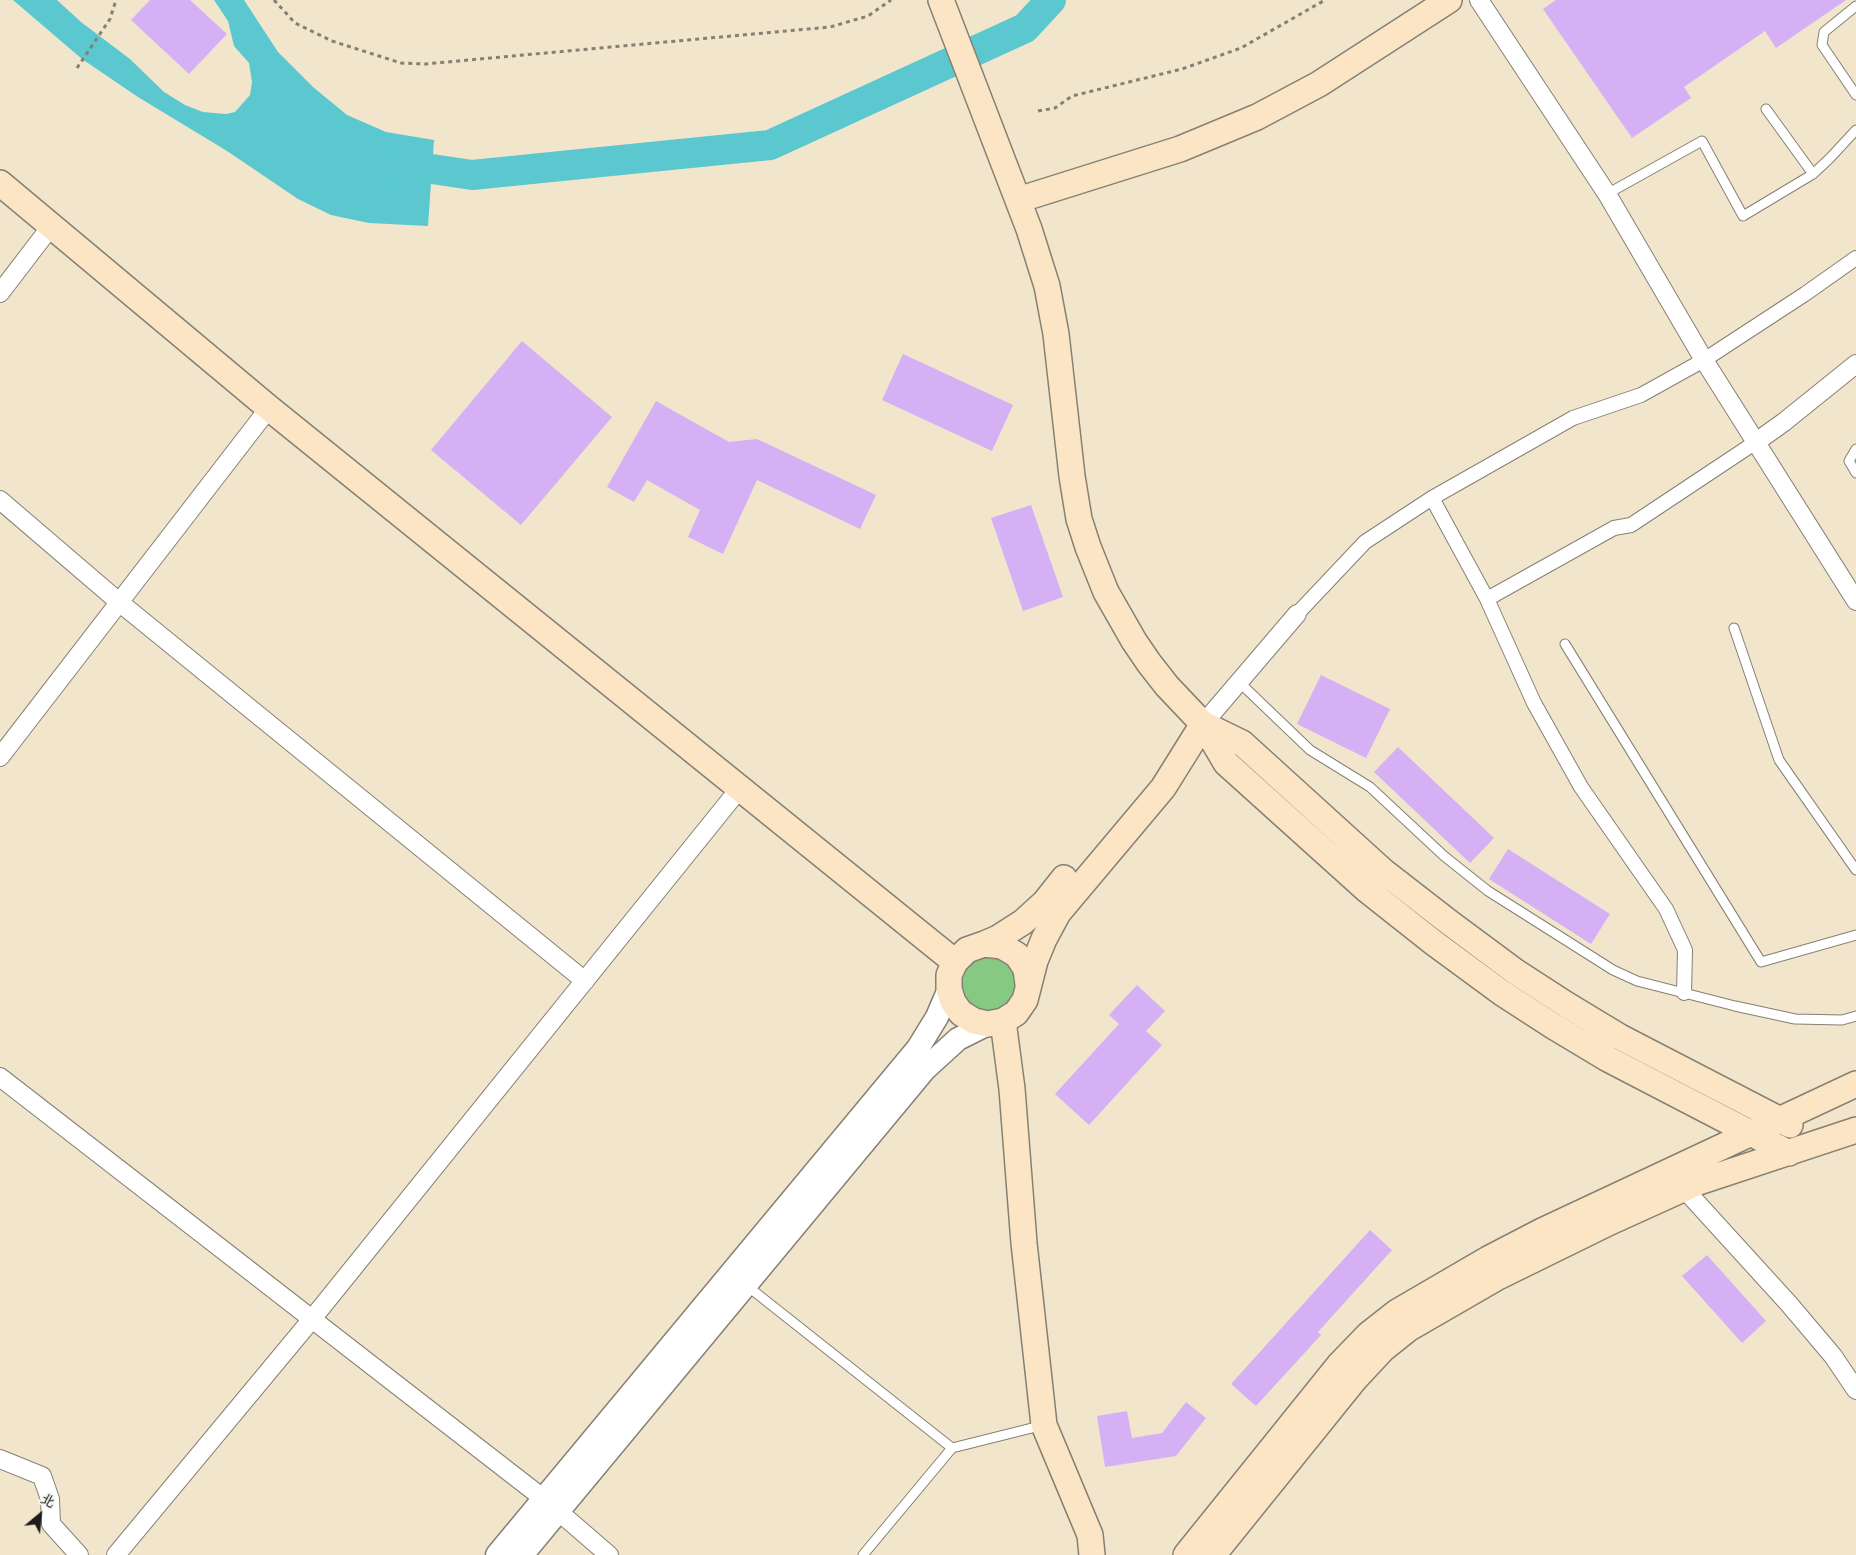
<!DOCTYPE html>
<meta charset="utf-8">
<style>
body{margin:0}
#map{position:relative;width:1856px;height:1555px;overflow:hidden;background:#f1e5cc;font-family:"Indie Flower","LXGW WenKai TC",sans-serif}
canvas{display:block}
.north{position:absolute;left:15px;top:1490px;width:50px;height:50px;-webkit-text-stroke:4px #f6f6f2;paint-order:stroke;rotate:28deg;font-size:14px;font-weight:700;line-height:20px;text-align:center;color:#1c1c1c}
.north::after{content:'';display:block;margin:auto;width:18px;height:22px;background:#1c1c1c;clip-path:polygon(50% 0,100% 100%,50% 72%,0 100%)}
</style>
<div id="map">
<canvas width="1856" height="1555"></canvas>
<div class="north">北</div>
</div>
<script>
const ctx = document.querySelector('canvas').getContext('2d');
ctx.lineJoin = 'round';
function paint(path, color) {
  ctx.fillStyle = color;
  ctx.fill(path, 'evenodd');
}
function toPath(rows) {
  const path = new Path2D();
  for (const r of rows) {
    path.moveTo(r[0], r[1]);
    for (let i = 2; i < r.length; i += 2) path.lineTo(r[i], r[i + 1]);
  }
  return path;
}
function stroke(path, color, width, dash) {
  ctx.strokeStyle = color;
  ctx.lineWidth = width;
  ctx.lineCap = dash ? 'butt' : 'round';
  ctx.setLineDash(dash || []);
  ctx.stroke(path);
}
paint(toPath([
 [983,954,1006,960,1015,974,1016,982,1016,990,1007,1004,992,1011,976,1009,969,1004,960,991,959,975,963,967]
]), '#85c983');
paint(toPath([
 [13,0,57,0,81,22,130,59,164,92,185,105,203,112,226,114,235,112,250,95,252,82,249,63,234,46,228,21,214,0,244,0,278,52,313,87,347,115,386,132,434,140,428,226,369,223,331,215,298,199,227,151,138,97,82,59]
]), '#5bc8cf');
stroke(toPath([
 [392,163,472,175,770,145,1025,28,1051,0]
]), '#5bc8cf', 30);
paint(toPath([
 [150,0,190,0,227,34,189,74,131,20],
 [1556,0,1846,0,1776,48,1765,31,1684,87,1691,98,1632,138,1543,9],
 [522,341,612,417,521,525,431,450],
 [903,354,1013,405,992,451,882,400],
 [656,401,729,442,757,439,876,495,860,529,757,480,723,554,688,537,700,510,647,480,634,502,607,487],
 [1031,505,1063,597,1023,611,991,518],
 [1321,675,1390,709,1366,758,1297,724],
 [1398,747,1494,838,1470,863,1374,772],
 [1508,849,1610,914,1591,944,1489,879],
 [1137,985,1165,1011,1146,1031,1162,1045,1089,1125,1055,1094,1119,1024,1109,1015],
 [1370,1230,1392,1250,1318,1332,1321,1335,1256,1406,1231,1384],
 [1707,1255,1766,1321,1742,1343,1682,1276],
 [1186,1402,1206,1418,1176,1456,1105,1467,1097,1416,1127,1411,1132,1438,1162,1433]
]), '#d6b0f5');
const service = toPath([
 [1856,6,1824,32,1822,45,1856,95],
 [1766,109,1813,174],
 [1607,194,1702,141,1743,216,1813,174,1830,158,1856,130],
 [1856,449,1849,461,1856,473],
 [1734,628,1779,760,1856,870],
 [1565,644,1761,962,1856,935],
 [1238,681,1310,750,1370,787,1444,856,1488,891,1613,970,1637,981,1735,1006,1795,1019,1842,1020,1856,1016],
 [746,1285,952,1448],
 [863,1555,952,1448,1044,1425]
]);
const pedestrian = toPath([
 [1432,498,1487,599,1534,703,1581,787,1666,909,1685,950,1684,993],
 [1487,599,1614,528,1631,525,1756,442],
 [1297,614,1365,542,1432,498,1573,418,1641,395,1704,360,1805,294,1856,258]
]);
const minor = toPath([
 [1479,0,1607,194,1704,360,1856,601],
 [0,293,52,225],
 [1756,442,1784,422,1856,364],
 [0,500,119,602,585,981],
 [1203,724,1297,614],
 [0,757,269,408],
 [0,1077,544,1499,609,1555],
 [1677,1181,1789,1304,1833,1356,1856,1390],
 [0,1459,42,1476,50,1499,51,1524,79,1555],
 [116,1555,312,1319,740,788]
]);
const tertiary = toPath([
 [497,1555,918,1048,937,1017,949,989],
 [522,1555,925,1069,958,1039,988,1024]
]);
const secondary = toPath([
 [941,0,1029,229,1047,286,1056,334,1072,476,1079,519,1088,547,1106,592,1134,641,1149,663,1167,686,1203,724,1226,763,1367,890,1434,943,1502,993,1553,1026,1608,1059,1789,1153],
 [0,183,269,408,955,962],
 [1018,200,1180,149,1257,117,1319,84,1449,0],
 [1203,724,1242,743,1383,871,1450,923,1516,972,1567,1005,1620,1037,1790,1125],
 [984,944,998,938,1023,922,1045,902,1064,878],
 [1028,984,1026,969,1017,955,1002,946,984,944,967,950,955,962,949,975,949,989,953,1002,961,1013,974,1021,988,1024,1003,1021,1016,1013,1025,1000,1035,961,1044,939,1058,913,1163,788,1203,724],
 [1003,1021,1012,1089,1024,1243,1044,1425,1090,1535,1092,1555],
 [1186,1555,1339,1365,1369,1334,1397,1312,1488,1259,1542,1231,1856,1084],
 [1213,1555,1355,1379,1383,1349,1408,1329,1498,1277,1610,1222,1696,1183,1856,1130]
]);
stroke(service, '#868074', 11);
stroke(pedestrian, '#868074', 16);
stroke(minor, '#868074', 20);
stroke(tertiary, '#868074', 25);
stroke(secondary, '#868074', 28);
stroke(toPath([
 [274,0,295,23,332,41,401,63,425,64,830,27,868,16,891,0],
 [77,68,110,19,116,0],
 [1038,111,1055,108,1072,96,1182,69,1241,48,1325,0]
]), '#868074', 3, [4, 4]);
stroke(service, '#fff', 9);
stroke(pedestrian, '#fff', 14);
stroke(minor, '#fff', 18);
stroke(tertiary, '#fff', 22);
stroke(secondary, '#fce5c4', 25);
</script>
